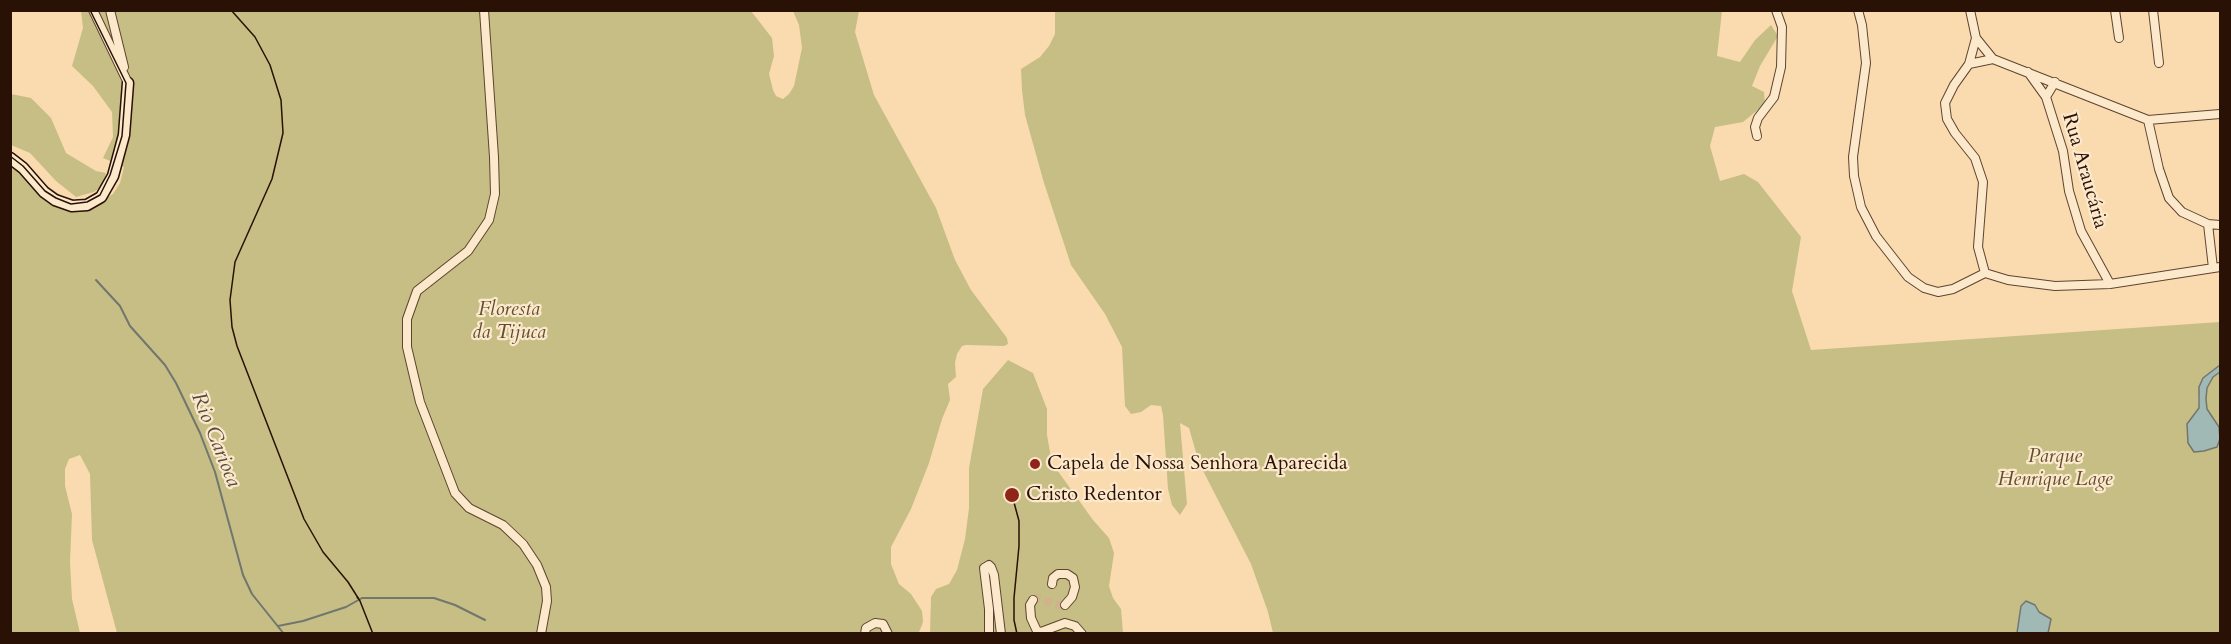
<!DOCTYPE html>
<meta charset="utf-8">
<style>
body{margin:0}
#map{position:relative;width:2231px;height:644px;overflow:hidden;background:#fadbaf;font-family:Cardo,serif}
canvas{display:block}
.frame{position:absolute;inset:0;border:12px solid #2a1105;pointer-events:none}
</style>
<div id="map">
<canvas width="2231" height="644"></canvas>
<div class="frame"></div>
</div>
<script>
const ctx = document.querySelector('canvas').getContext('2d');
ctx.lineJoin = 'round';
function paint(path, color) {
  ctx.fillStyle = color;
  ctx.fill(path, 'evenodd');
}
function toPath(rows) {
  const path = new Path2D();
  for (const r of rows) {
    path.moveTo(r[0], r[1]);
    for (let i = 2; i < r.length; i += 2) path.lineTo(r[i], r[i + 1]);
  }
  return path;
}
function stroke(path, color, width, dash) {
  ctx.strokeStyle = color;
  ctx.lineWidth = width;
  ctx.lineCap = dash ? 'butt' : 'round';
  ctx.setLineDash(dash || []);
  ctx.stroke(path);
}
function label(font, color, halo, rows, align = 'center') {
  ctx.font = font + ' Cardo,serif';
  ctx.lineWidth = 4.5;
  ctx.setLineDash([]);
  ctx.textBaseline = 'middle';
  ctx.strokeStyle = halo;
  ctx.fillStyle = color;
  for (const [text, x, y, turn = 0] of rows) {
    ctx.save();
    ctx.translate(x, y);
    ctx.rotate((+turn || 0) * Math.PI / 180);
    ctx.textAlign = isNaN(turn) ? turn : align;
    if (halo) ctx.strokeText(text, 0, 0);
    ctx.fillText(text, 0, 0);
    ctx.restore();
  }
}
paint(toPath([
 [81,11,751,11,772,38,774,56,769,74,773,90,776,96,783,99,789,94,794,86,802,48,799,25,793,11,859,11,855,32,874,95,936,208,955,260,971,290,1007,338,1008,344,1004,346,966,345,962,346,957,354,955,363,956,377,948,384,950,400,942,419,929,463,911,509,891,547,891,564,899,584,911,594,922,611,923,622,920,630,918,634,117,633,92,540,90,474,80,455,69,459,65,469,65,486,72,514,70,562,72,599,80,633,11,633,10,160,79,208,94,205,113,194,120,183,124,167,103,158,113,137,112,112,93,86,72,66,83,28],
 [1055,11,1722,11,1717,56,1740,62,1755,40,1771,25,1778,36,1760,66,1752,86,1764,92,1765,104,1743,122,1715,127,1710,146,1720,181,1744,174,1758,182,1801,237,1792,291,1811,350,2220,322,2220,365,2198,397,2199,408,2187,424,2217,447,2220,439,2220,633,2048,633,2051,619,2039,612,2035,605,2021,606,2017,634,1273,633,1268,612,1251,564,1199,463,1189,428,1180,423,1187,504,1180,515,1172,505,1168,489,1163,415,1161,406,1151,405,1141,412,1131,414,1125,406,1122,347,1105,314,1071,265,1044,183,1025,115,1022,90,1021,69,1040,57,1049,46,1055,34],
 [11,94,31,98,51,118,66,153,96,171,106,173,102,186,94,192,76,197,56,181,30,153,11,145],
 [1008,360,1033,373,1047,409,1047,435,1052,463,1093,520,1109,538,1114,553,1109,586,1113,598,1121,609,1123,633,930,634,931,597,936,589,949,584,957,570,965,539,969,508,969,468,983,389],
 [2220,372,2220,433,2207,409,2206,399,2207,388,2213,377]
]), '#c6be85');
const water = toPath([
 [2220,365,2220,372,2213,377,2207,388,2206,399,2207,409,2219,427,2220,439,2217,447,2204,451,2194,452,2188,443,2187,424,2199,408,2199,387,2203,378,2220,365],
 [2026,601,2035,605,2039,612,2051,619,2048,633,2017,633,2021,606,2026,601]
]);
paint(water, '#a1b9b4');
stroke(water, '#71766e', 1.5);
stroke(toPath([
 [96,280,120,306,130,326,165,365,176,383,200,433,215,472,243,575,252,594,284,634],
 [278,626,303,621,346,607,362,598,434,598,455,605,485,620]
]), '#71766e', 2);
stroke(toPath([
 [1033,600,1037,598,1059,605,1065,605]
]), '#d0b38d', 8, [8, 4]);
const street = toPath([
 [93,10,128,83],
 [110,10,124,67],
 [484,10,494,157,495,194,489,220,468,251,417,291,407,319,407,347,420,402,455,493,469,508,503,525,523,544,537,565,546,587,547,601,541,634],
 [1858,10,1862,25,1866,63,1853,157,1854,176,1861,207,1876,236,1908,277,1924,288,1938,292,1953,289,1985,273],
 [1970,10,1976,38,1993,59,2148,120,2220,114],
 [2115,10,2119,38],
 [2153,10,2159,63],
 [1976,38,1969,64,1954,85,1945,103,1947,119,1955,133,1975,158,1983,182,1978,247,1985,273,2008,280,2055,286,2110,284,2220,267],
 [1969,64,1993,59],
 [2028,72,2046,97,2063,151,2069,191,2081,231,2110,284],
 [2046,97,2055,82],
 [2148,120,2159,169,2169,198,2182,212,2208,224,2220,225],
 [1757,136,1755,127,1758,118,1774,97,1781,67,1782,27,1776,10],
 [2208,224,2213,268],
 [1052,584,1053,578,1058,574,1067,574,1073,578,1075,587,1072,597,1065,605],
 [1033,600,1030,605,1031,618,1037,631,1041,632,1065,623,1075,626,1082,634],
 [865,634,866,628,875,623,883,624,888,634],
 [989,634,989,609,984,568,989,565,991,567,994,575,1001,634]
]);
const secondary = toPath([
 [10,158,23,168,44,192,55,200,72,206,87,205,101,197,113,176,124,135,128,83]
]);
stroke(street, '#5e4430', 10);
stroke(secondary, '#2a1105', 13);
stroke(street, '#fce8cb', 8);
stroke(secondary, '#fce8cb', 10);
stroke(toPath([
 [231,10,255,37,270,65,281,100,283,133,272,179,235,262,230,300,232,327,237,346,304,519,323,552,348,582,360,601,373,634],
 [10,156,23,166,45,191,56,198,71,204,87,202,100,195,110,175,122,136,126,83,90,10],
 [1012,495,1019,521,1019,546,1014,598,1014,620,1017,634]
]), '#2a1105', 1.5);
stroke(toPath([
 [357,597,358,598]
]), '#2a1105', 2, [10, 10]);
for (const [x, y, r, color] of [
 [1035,464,6,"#8f2418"],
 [1012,495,8,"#8f2418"]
]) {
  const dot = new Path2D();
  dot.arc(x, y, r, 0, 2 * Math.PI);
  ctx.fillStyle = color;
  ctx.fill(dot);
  stroke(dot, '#fce8cb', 2);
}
label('20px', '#2a1105', '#fce8cb', [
 ["Rua Araucária",2084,171,74]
]);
label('italic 20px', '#614e32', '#fce8cb', [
 ["Floresta",509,310],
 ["da Tijuca",509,333],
 ["Parque",2055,457],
 ["Henrique Lage",2055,480]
]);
label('20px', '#2a1105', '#fce8cb', [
 ["Capela de Nossa Senhora Aparecida",1047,464],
 ["Cristo Redentor",1026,495]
], 'left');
label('italic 21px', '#544c42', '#fce8cb', [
 ["Rio Carioca",215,440,68]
]);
</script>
